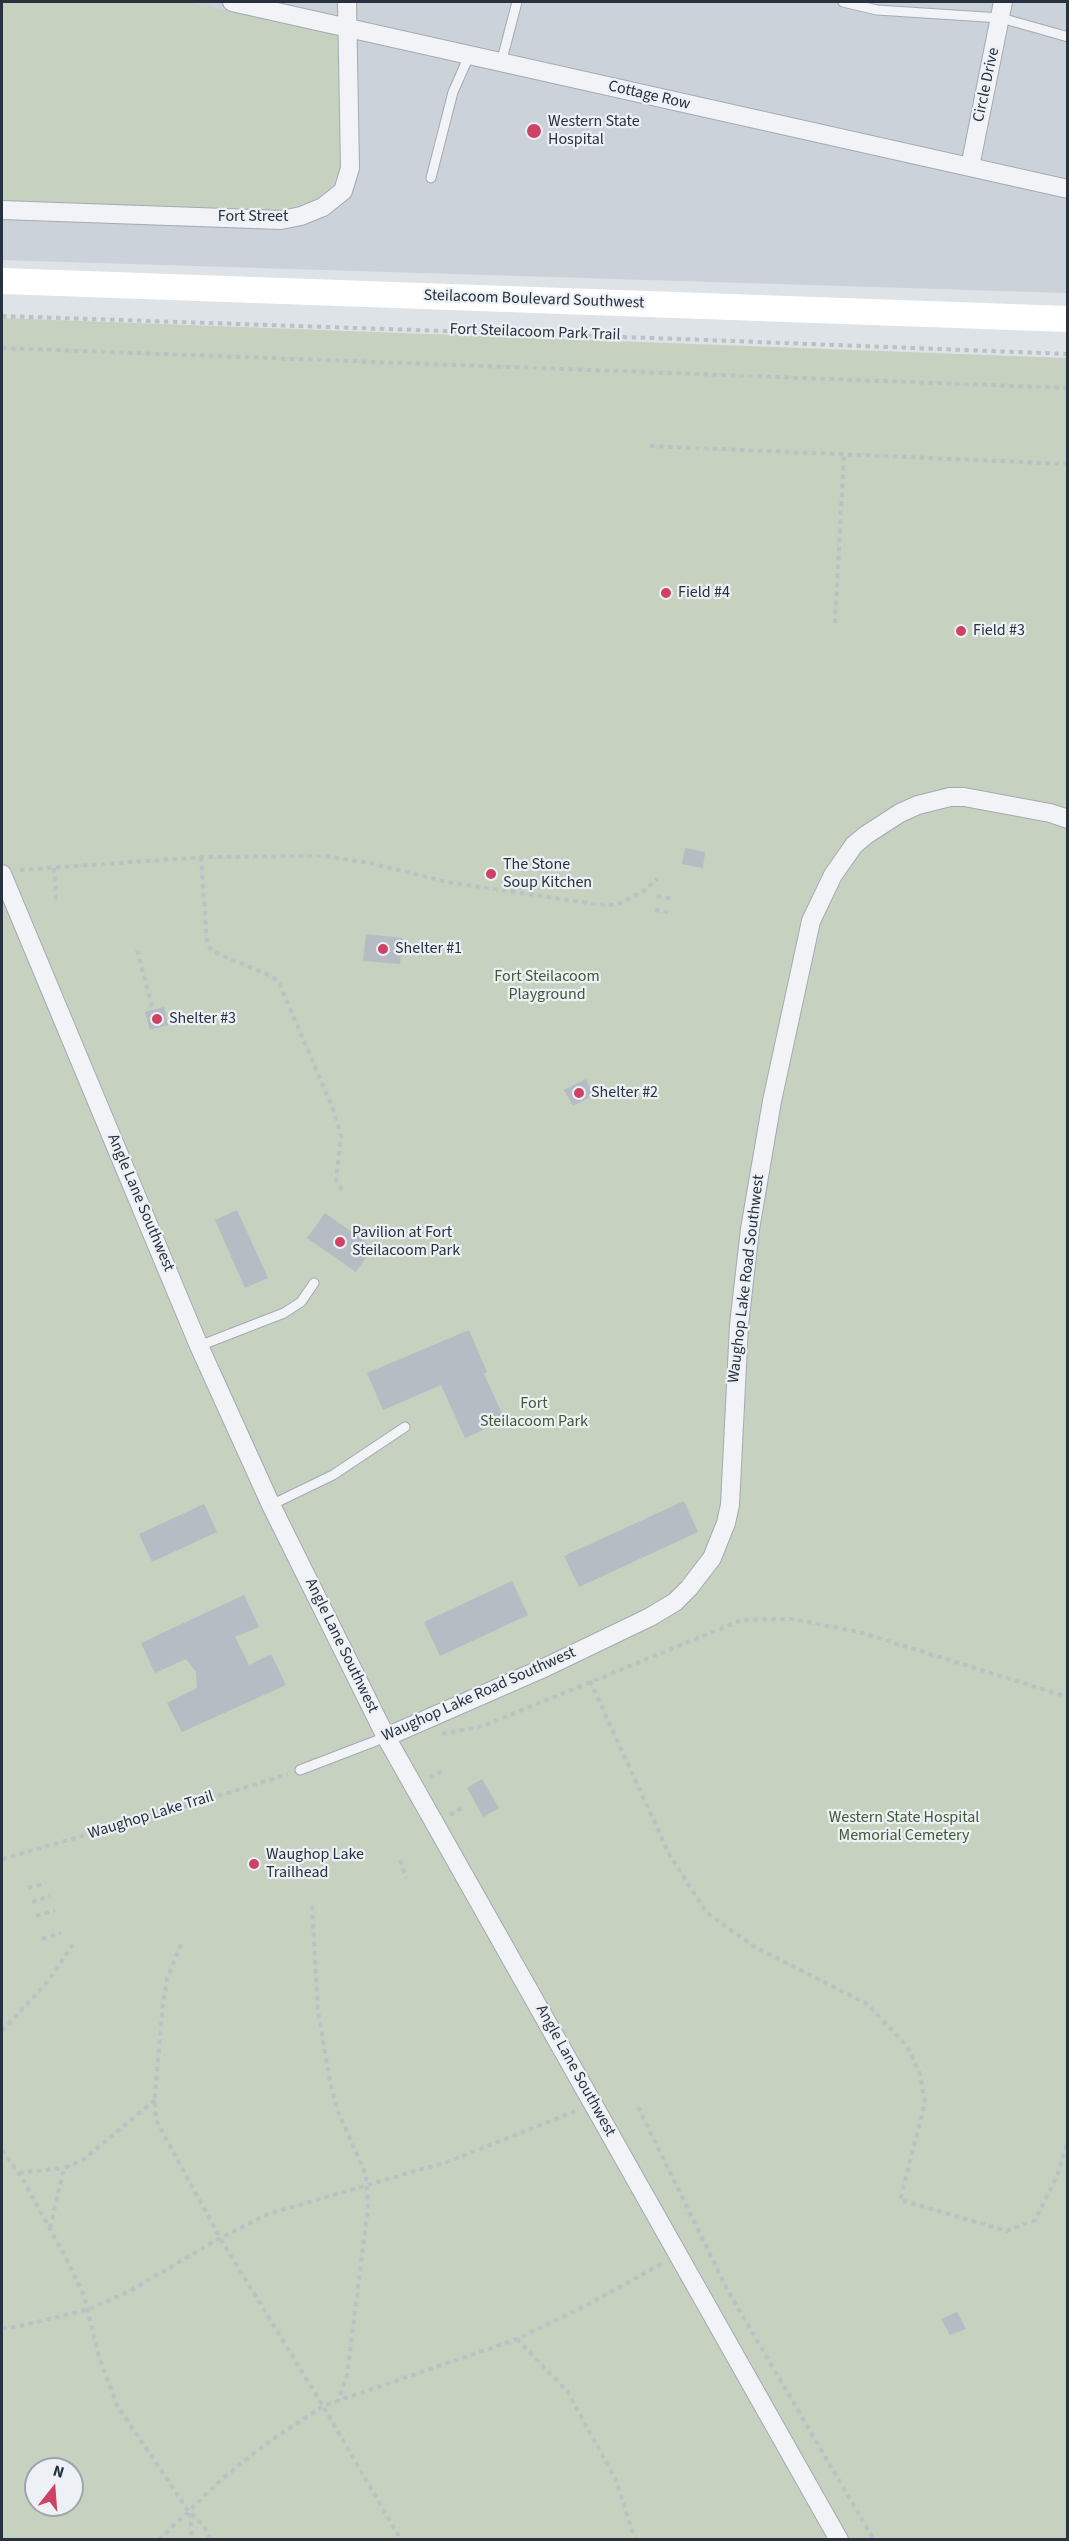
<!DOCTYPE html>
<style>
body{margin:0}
#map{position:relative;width:1069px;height:2541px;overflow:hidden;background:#dee3e8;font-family:"Source Sans 3",sans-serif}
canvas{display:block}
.frame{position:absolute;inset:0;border:3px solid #27323e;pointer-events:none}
.north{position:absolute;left:24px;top:2457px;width:60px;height:60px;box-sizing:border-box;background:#edf1f5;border:2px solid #9ea5ac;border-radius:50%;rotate:17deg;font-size:16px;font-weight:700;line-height:24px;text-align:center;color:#27323e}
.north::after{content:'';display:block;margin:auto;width:21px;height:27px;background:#ce4266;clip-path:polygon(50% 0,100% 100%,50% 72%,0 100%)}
</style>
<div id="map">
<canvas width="1069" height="2541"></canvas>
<div class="frame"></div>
<div class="north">N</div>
</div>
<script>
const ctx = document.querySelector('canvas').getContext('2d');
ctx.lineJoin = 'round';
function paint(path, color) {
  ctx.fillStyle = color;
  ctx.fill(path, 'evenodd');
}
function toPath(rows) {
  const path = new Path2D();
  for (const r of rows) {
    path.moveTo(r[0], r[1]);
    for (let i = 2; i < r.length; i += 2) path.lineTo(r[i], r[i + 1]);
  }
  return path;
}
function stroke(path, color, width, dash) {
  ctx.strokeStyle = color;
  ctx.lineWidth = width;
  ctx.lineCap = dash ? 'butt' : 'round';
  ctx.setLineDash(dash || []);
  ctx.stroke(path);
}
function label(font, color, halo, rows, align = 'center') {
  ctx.font = font + ' "Source Sans 3",sans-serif';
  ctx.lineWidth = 4.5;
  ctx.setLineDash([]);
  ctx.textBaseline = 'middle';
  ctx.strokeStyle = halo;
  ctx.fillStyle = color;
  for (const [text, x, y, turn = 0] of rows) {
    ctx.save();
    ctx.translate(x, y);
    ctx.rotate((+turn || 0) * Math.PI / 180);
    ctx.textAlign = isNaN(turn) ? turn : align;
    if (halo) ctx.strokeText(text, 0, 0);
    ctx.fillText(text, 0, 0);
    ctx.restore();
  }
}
paint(toPath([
 [2,2,1067,2,1067,293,2,260]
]), '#ccd2da');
paint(toPath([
 [2,2,186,2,339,33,343,164,325,196,282,211,2,200],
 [2,318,1067,358,1067,2539,2,2539],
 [36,2469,72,2469,72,2505,36,2505]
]), '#c6d1bf');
paint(toPath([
 [685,848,705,852,703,868,682,864],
 [366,934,403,938,400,964,363,961],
 [164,1007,168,1025,150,1030,145,1012],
 [586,1079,594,1095,573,1106,564,1090],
 [237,1210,268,1278,245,1288,215,1220],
 [325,1213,373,1247,356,1272,307,1238],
 [469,1330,487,1372,484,1374,505,1420,465,1438,441,1385,383,1410,367,1373],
 [684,1501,698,1532,579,1587,564,1556],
 [204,1504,217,1532,152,1562,139,1534],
 [512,1581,528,1615,440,1656,424,1622],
 [244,1595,259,1627,235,1637,249,1665,271,1654,286,1685,182,1732,167,1703,197,1688,196,1672,186,1659,155,1673,141,1643],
 [482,1779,499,1808,483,1817,467,1788],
 [957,2312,966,2329,950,2335,941,2319]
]), '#b5bcc4');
const lane = toPath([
 [843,2,877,10,1001,18,1068,37],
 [501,63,517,2],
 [431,178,453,92,469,56],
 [199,1346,284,1313,301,1302,314,1283],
 [271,1505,333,1475,405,1427],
 [300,1770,386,1737]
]);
const street = toPath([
 [232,2,1068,189],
 [970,167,1003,2],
 [2,210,281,220,301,216,323,207,343,191,350,168,347,2],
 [2,874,199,1346,271,1505,386,1737,839,2540],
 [386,1737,546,1667,650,1617,675,1602,689,1588,712,1558,726,1523,730,1505,739,1325,750,1229,772,1101,811,921,833,875,854,845,866,835,900,813,918,805,950,797,964,797,1050,813,1068,819]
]);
stroke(lane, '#a3aab2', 11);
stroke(street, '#a3aab2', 20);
stroke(toPath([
 [2,316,681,339,1068,354],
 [2,348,1068,388],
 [650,446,1068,464],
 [835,623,844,455],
 [201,857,207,944,212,951,273,977,280,985,333,1109,341,1136,336,1180,342,1191],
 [54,868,56,901],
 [20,870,204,857,324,856,370,863,447,882,595,904,616,905,645,890,657,879],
 [657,896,674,899],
 [655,910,671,913],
 [137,950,153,1010],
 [590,1681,669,1854,707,1913,755,1947,867,2004,907,2046,920,2074,925,2103,900,2200,1007,2231,1035,2220,1057,2176,1068,2141],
 [442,1734,483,1726,742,1620,792,1619,859,1632,1068,1697],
 [430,1778,442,1771],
 [450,1815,462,1808],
 [2,1859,177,1809,288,1774],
 [400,1860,406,1878],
 [28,1888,46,1883],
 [32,1902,50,1896],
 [312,1906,318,2012,330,2081,337,2109,366,2175,368,2207,347,2376,338,2401],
 [36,1916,55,1910],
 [42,1939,61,1933],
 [181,1944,167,1979,163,2004,155,2094,156,2120,220,2238,323,2406,401,2540],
 [2,2031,49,1980,74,1943],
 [638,2107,728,2291,874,2540],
 [2,2150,22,2178,66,2258,84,2296,99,2357,117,2405,189,2512,203,2525,211,2540],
 [19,2173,64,2168],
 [50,2228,64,2168,83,2160,155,2100],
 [2,2328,17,2327,89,2309,130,2291,220,2238,268,2214,450,2161,578,2110],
 [517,2339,567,2391,616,2480,635,2540],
 [190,2513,192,2540],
 [159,2540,223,2478,266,2444,323,2406,517,2339,585,2306,665,2262]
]), '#bcc1c6', 4, [4.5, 4.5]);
stroke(lane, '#f1f3f6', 9);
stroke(street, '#f1f3f6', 18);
stroke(toPath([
 [2,281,1068,319]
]), '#fff', 26);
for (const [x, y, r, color] of [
 [534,131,8,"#ce4266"],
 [666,593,6,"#ce4266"],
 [961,631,6,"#ce4266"],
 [491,874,6,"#ce4266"],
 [383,949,6,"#ce4266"],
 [157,1019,6,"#ce4266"],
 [579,1093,6,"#ce4266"],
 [340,1242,6,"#ce4266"],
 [254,1864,6,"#ce4266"]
]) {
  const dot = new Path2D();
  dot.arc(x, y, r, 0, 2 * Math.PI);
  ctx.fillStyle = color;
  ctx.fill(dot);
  stroke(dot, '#edf1f5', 2);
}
label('16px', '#27323e', '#edf1f5', [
 ["Circle Drive",987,85,-78],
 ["Cottage Row",649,96,13],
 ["Fort Street",253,217],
 ["Steilacoom Boulevard Southwest",534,300,2],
 ["Fort Steilacoom Park Trail",535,333,2],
 ["Angle Lane Southwest",140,1203,67],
 ["Waughop Lake Road Southwest",747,1279,-83],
 ["Angle Lane Southwest",341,1646,64],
 ["Waughop Lake Road Southwest",479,1695,-24],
 ["Waughop Lake Trail",151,1816,-17],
 ["Angle Lane Southwest",575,2071,61]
]);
label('16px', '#27323e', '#edf1f5', [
 ["Western State",548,122],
 ["Hospital",548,140],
 ["Field #4",678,593],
 ["Field #3",973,631],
 ["The Stone",503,865],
 ["Soup Kitchen",503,883],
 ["Shelter #1",395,949],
 ["Shelter #3",169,1019],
 ["Shelter #2",591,1093],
 ["Pavilion at Fort",352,1233],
 ["Steilacoom Park",352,1251],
 ["Waughop Lake",266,1855],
 ["Trailhead",266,1873]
], 'left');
label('16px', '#405a35', '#edf1f5', [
 ["Fort Steilacoom",547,977],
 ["Playground",547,995],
 ["Fort",534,1404],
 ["Steilacoom Park",534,1422],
 ["Western State Hospital",904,1818],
 ["Memorial Cemetery",904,1836]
]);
</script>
